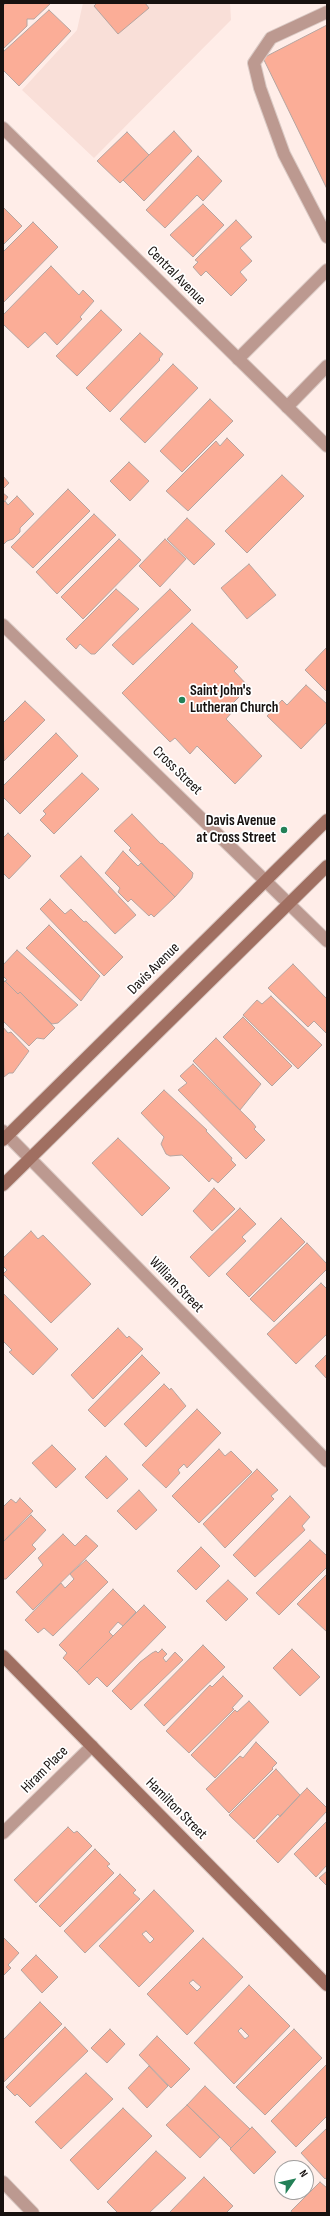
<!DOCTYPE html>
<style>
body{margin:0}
#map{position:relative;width:330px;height:2216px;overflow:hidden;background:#ffede8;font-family:"Sofia Sans Condensed",sans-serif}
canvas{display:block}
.frame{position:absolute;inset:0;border:4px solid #17110f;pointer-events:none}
.north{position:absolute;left:274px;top:2160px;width:40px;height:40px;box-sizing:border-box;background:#fff;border:1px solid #a2a09f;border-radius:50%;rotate:56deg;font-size:11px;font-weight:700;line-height:16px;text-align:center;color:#17110f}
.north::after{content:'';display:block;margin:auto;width:14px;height:18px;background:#238057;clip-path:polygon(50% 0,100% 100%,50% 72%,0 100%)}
</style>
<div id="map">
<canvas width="330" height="2216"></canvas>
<div class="frame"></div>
<div class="north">N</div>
</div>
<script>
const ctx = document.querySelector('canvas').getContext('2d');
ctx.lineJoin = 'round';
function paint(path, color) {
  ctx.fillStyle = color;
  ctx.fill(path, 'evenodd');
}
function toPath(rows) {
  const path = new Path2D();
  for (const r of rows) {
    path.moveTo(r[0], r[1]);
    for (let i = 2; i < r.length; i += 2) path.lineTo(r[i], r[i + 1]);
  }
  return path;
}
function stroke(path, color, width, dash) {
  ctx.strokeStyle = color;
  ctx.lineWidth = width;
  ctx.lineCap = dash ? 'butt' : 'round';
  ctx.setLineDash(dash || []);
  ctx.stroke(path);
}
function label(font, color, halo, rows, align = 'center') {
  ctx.font = font + ' "Sofia Sans Condensed",sans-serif';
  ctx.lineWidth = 3.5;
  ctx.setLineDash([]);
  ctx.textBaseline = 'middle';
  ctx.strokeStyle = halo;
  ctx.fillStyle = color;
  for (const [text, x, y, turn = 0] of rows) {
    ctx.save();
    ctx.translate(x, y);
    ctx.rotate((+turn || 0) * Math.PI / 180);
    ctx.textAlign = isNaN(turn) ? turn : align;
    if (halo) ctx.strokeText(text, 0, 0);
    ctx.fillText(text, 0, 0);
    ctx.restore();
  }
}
paint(toPath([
 [83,3,230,3,231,20,94,158,22,90,77,30]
]), '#f9dfd8');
const building = toPath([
 [6,3,51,3,34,19,27,19,27,26,3,49,3,6,6,3],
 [97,3,145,3,149,8,118,34,94,6,97,3],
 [49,10,71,31,19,86,3,70,3,52,49,10],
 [327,25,327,189,263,58,327,25],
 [174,131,192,151,144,201,123,180,174,131],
 [127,132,149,155,120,183,97,161,127,132],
 [198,156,222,181,203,201,197,195,165,228,146,210,198,156],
 [203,204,224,225,193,257,170,235,203,204],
 [3,207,22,226,3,245,3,207],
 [236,220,252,237,240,248,252,261,240,272,247,280,231,296,206,271,201,276,193,267,198,262,195,260,236,220],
 [33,222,58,247,3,303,3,252,33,222],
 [51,266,79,295,83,290,94,301,80,317,82,319,57,345,45,332,28,348,3,324,3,315,51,266],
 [101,310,122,330,77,376,56,356,101,310],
 [140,333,163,354,159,359,160,360,110,412,86,388,140,333],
 [173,364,198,388,145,443,120,419,173,364],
 [210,399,233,421,182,472,160,451,210,399],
 [227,438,244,455,188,511,166,491,216,441,220,446,227,438],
 [129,462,149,481,130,501,110,481,129,462],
 [282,475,304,496,247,553,225,531,282,475],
 [3,476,9,483,3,489,3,476],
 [68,489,90,511,33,568,11,547,68,489],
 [3,493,8,497,3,503,3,493],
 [17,496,34,514,20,528,20,532,13,539,7,541,3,545,3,503,5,501,8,505,17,496],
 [94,514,116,535,57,594,36,572,94,514],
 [187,518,215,544,194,565,167,539,187,518],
 [119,539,141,560,83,619,61,597,119,539],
 [165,539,186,559,160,587,139,566,165,539],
 [249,564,276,595,247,619,221,588,249,564],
 [116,589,139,609,95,654,91,654,80,644,76,649,66,639,116,589],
 [170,589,191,610,133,665,112,645,170,589],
 [192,623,238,667,234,671,249,687,229,707,233,711,226,719,262,756,235,784,197,746,190,754,175,738,170,742,122,693,192,623],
 [327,647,327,692,305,670,327,647],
 [306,685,327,704,327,722,301,749,267,716,282,700,287,705,306,685],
 [25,701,45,720,4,761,3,723,25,701],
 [56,733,78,756,20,814,3,797,3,786,56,733],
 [82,773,99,789,54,834,40,820,46,814,43,811,82,773],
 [132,814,161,844,162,843,193,873,192,878,175,897,129,850,131,848,114,831,132,814],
 [8,833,31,856,9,879,3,873,3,838,8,833],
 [123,851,138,866,141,863,175,897,154,917,151,914,149,916,131,899,128,902,118,892,120,888,105,873,123,851],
 [81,856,136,915,115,934,60,876,81,856],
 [50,899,65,914,71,909,84,922,86,921,123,957,104,976,40,909,50,899],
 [49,925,100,976,81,1001,26,948,49,925],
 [17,950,78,1005,58,1023,52,1024,20,992,18,994,5,981,7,980,3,976,3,965,17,950],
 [293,964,327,999,327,1034,314,1021,308,1027,268,988,293,964],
 [5,981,18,994,20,992,55,1028,44,1039,37,1038,29,1046,3,1021,3,983,5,981],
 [271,996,322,1045,298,1069,243,1015,257,1000,262,1004,271,996],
 [243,1017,292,1066,272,1086,223,1037,243,1017],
 [3,1027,8,1033,11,1032,29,1051,13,1073,9,1073,4,1077,3,1027],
 [216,1038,261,1084,240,1110,193,1061,216,1038],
 [193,1064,252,1122,256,1127,254,1129,265,1140,246,1159,178,1090,187,1083,180,1076,193,1064],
 [164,1090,207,1130,206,1131,232,1158,231,1160,236,1165,218,1183,212,1178,209,1182,182,1155,170,1156,166,1154,161,1144,164,1137,141,1113,164,1090],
 [118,1138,170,1188,142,1216,92,1163,118,1138],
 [214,1188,235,1209,212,1231,193,1211,214,1188],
 [240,1208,256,1224,242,1237,246,1241,209,1277,190,1257,240,1208],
 [281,1218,305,1242,249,1297,226,1274,281,1218],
 [31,1231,38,1239,43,1235,91,1284,51,1323,3,1274,7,1270,3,1266,3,1258,31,1231],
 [307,1243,327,1264,327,1269,274,1322,250,1299,307,1243],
 [321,1283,327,1289,327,1334,296,1364,267,1334,321,1283],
 [3,1293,58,1349,33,1375,9,1352,12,1350,3,1341,3,1293],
 [118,1328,127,1338,129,1336,143,1349,93,1399,71,1375,118,1328],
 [327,1354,327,1379,315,1366,327,1354],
 [142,1355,160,1373,105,1427,88,1410,142,1355],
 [164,1384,170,1390,171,1388,186,1406,146,1447,124,1424,164,1384],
 [197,1409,221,1433,187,1468,184,1464,178,1470,180,1473,166,1488,142,1465,197,1409],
 [52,1445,76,1469,56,1488,32,1463,52,1445],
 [219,1449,225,1456,231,1451,252,1472,199,1523,172,1496,219,1449],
 [106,1456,128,1479,107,1499,85,1477,106,1456],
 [257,1469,278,1490,271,1496,274,1499,225,1548,203,1524,257,1469],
 [139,1490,157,1510,136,1530,117,1511,139,1490],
 [290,1496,310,1517,302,1526,305,1530,255,1577,233,1555,290,1496],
 [20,1498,33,1511,3,1542,3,1507,11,1499,16,1503,20,1498],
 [31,1515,46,1530,32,1545,36,1549,6,1579,3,1579,3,1542,31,1515],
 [63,1534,75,1546,86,1535,98,1546,33,1610,16,1592,43,1565,38,1558,63,1534],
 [310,1540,327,1556,327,1567,279,1615,256,1593,310,1540],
 [201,1547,220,1566,196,1590,177,1571,201,1547],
 [86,1560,108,1582,53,1636,44,1628,38,1633,25,1620,61,1583,65,1588,74,1579,70,1574,86,1560],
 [327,1574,327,1632,297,1604,327,1574],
 [228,1580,248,1599,226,1621,206,1601,228,1580],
 [113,1589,136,1612,123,1626,118,1622,109,1632,113,1636,77,1672,63,1658,67,1653,59,1645,113,1589],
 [144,1605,166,1627,107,1687,97,1677,89,1685,77,1672,144,1605],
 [203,1645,225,1667,164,1726,144,1705,203,1645],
 [162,1649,167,1654,163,1658,166,1662,175,1652,183,1660,131,1710,112,1691,140,1662,152,1653,156,1651,158,1653,162,1649],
 [292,1649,320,1677,300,1696,273,1668,292,1649],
 [223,1676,243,1696,232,1708,234,1709,189,1753,166,1731,210,1685,212,1687,223,1676],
 [249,1701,269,1722,215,1778,191,1755,235,1710,237,1712,249,1701],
 [256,1742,277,1763,272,1768,273,1769,229,1813,206,1789,240,1756,243,1758,256,1742],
 [276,1769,300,1795,280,1817,278,1814,254,1839,229,1815,276,1769],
 [307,1788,327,1808,327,1811,278,1863,256,1841,307,1788],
 [327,1821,327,1865,316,1877,294,1854,327,1821],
 [68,1827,74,1833,77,1831,92,1846,36,1903,14,1880,68,1827],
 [95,1849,110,1864,107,1866,114,1873,60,1927,39,1906,95,1849],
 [327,1871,327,1886,319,1878,327,1871],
 [120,1874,136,1890,133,1893,140,1899,85,1953,64,1931,120,1874],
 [154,1890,194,1931,139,1987,99,1946,154,1890],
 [146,1931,154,1939,150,1943,142,1934,146,1931],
 [3,1937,19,1953,8,1965,11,1968,3,1976,3,1937],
 [203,1938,243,1977,187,2035,147,1994,203,1938],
 [193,1980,201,1987,197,1991,189,1983,193,1980],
 [36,1955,58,1977,42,1993,21,1970,36,1955],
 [249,1985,290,2026,234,2084,194,2043,249,1985],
 [241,2028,249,2036,245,2039,238,2031,241,2028],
 [40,2002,62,2024,4,2082,3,2040,40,2002],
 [65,2027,88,2051,30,2107,17,2094,15,2096,6,2087,65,2027],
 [110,2029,125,2044,107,2063,91,2048,110,2029],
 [294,2029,322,2058,265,2115,236,2087,294,2029],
 [157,2036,190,2069,171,2088,139,2055,157,2036],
 [327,2064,327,2116,296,2147,271,2121,327,2064],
 [149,2066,168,2086,147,2108,128,2088,149,2066],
 [86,2073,113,2099,61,2149,35,2122,86,2073],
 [205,2086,250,2129,231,2148,187,2105,205,2086],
 [187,2105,220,2137,200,2158,166,2125,187,2105],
 [123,2108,152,2136,98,2190,70,2160,123,2108],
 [252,2127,276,2152,254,2174,230,2149,252,2127],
 [327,2128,327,2177,325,2179,301,2153,327,2128],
 [156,2151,186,2178,149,2213,118,2213,107,2202,156,2151],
 [204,2177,233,2206,226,2213,169,2213,204,2177],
 [320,2182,327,2188,327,2213,292,2213,291,2211,320,2182]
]);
paint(building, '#fbad97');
stroke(building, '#b6a5a0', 1);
const lane = toPath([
 [327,12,271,38,254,63,260,88,284,154,327,237],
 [238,359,327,270],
 [287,407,327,366]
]);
const street = toPath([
 [3,128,327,446],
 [3,625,327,941],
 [3,1131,327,1461],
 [3,1833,92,1746],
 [3,2182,33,2213]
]);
const secondary = toPath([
 [3,1140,327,820],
 [3,1185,327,866],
 [3,1656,327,1985]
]);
stroke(lane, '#dacac5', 14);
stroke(street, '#dacac5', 14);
stroke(secondary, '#dacac5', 14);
stroke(lane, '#bc9990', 12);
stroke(street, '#bc9990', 12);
stroke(secondary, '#a06f61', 12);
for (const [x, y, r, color] of [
 [182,700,4,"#238057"],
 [284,830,4,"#238057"]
]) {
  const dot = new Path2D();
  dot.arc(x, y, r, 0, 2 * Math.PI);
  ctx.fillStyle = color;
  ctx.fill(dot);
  stroke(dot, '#fff', 1.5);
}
label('15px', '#17110f', '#fff', [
 ["Central Avenue",176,276,45],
 ["Cross Street",177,771,44],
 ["Davis Avenue",154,969,-45],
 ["William Street",176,1285,46],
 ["Hiram Place",45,1770,-45],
 ["Hamilton Street",176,1809,45]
]);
label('bold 15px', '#17110f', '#fff', [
 ["Saint John's",190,691],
 ["Lutheran Church",190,708],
 ["Davis Avenue",276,821,"right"],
 ["at Cross Street",276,838,"right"]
], 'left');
</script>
